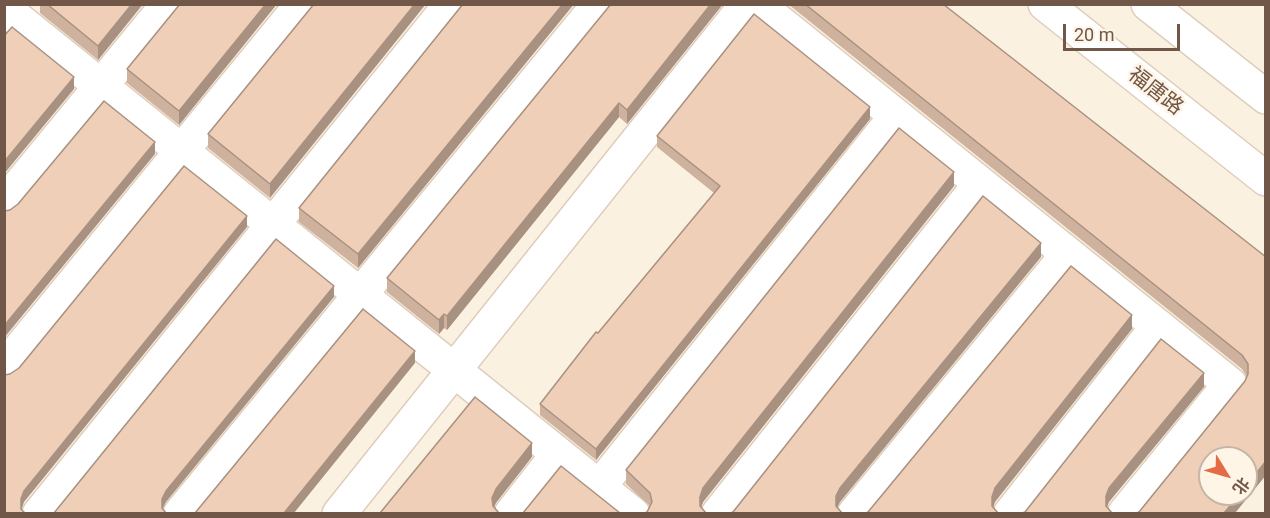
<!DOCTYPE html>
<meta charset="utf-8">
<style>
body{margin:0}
#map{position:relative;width:1270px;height:518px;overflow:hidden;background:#fbf1e0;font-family:Roboto,"Noto Sans SC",sans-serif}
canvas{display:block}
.frame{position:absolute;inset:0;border:6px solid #715748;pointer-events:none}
.north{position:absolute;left:1198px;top:446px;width:60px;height:60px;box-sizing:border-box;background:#fff5e6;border:2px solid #c6b6a7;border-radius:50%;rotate:127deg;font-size:16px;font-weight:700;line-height:24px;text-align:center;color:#715748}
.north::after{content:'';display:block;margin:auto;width:21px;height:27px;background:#e36c47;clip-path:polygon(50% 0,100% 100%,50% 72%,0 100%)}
.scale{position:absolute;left:1063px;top:24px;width:117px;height:27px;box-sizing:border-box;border:3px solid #715748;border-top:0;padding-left:8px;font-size:18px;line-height:21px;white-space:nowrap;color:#715748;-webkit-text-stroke:4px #fff5e6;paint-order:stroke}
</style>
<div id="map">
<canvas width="1270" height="518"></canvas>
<div class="frame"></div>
<div class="north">北</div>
<div class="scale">20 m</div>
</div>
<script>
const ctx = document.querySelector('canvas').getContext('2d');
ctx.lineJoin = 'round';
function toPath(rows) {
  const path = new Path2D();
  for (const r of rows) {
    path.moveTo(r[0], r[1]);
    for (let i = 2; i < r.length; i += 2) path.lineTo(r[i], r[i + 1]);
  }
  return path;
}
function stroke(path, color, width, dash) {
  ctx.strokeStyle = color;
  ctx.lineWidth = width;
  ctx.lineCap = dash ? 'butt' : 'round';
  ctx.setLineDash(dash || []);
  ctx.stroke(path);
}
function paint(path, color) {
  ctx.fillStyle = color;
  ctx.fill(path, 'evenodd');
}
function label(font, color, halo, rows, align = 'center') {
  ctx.font = font + ' Roboto,"Noto Sans SC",sans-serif';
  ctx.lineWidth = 5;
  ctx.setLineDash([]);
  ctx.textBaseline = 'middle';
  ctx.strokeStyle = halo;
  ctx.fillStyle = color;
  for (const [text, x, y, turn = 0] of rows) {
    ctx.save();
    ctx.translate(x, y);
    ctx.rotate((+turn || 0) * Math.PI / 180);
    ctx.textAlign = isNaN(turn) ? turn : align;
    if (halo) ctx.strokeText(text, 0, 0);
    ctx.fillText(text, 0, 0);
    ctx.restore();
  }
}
const minor = toPath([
 [757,4,1230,384,1124,514],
 [1045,4,1266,179],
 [1148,4,1266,97],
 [4,8,633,514],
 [4,204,168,4],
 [4,368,302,4],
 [599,487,896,116],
 [39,514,451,4],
 [180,514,599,4],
 [339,514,747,4],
 [511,514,558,454],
 [718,514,980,184],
 [854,514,1067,255],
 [1010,514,1158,326]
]);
stroke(minor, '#dfcdbc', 36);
stroke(minor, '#fff', 33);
paint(toPath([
 [40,4,143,4,98,60,40,13],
 [180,4,277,4,179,125,127,83,127,69],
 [314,4,270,198,208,148,208,134],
 [463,4,574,4,358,268,299,222,299,208],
 [611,4,723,4,627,124,619,117,447,330,444,328,439,334,387,292,387,278],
 [788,4,943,4,1266,257,1266,475,1235,513,1139,512,1245,381,1247,377,1242,369],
 [870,119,596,460,540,415,540,404,714,193,657,147,657,136],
 [954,186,703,502,701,507,647,512,650,506,626,484,626,470]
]), '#ceb29e');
paint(toPath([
 [132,4,143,4,98,60,98,46],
 [266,4,277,4,179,125,179,111],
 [415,4,426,4,270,198,270,184],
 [563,4,574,4,358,268,358,254],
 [711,4,723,4,627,124,627,110],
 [74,77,74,89,4,174,4,162],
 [619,103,619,117,447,330,447,316],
 [870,107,870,119,596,460,596,449],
 [155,142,155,154,4,338,4,326],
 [954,172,954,186,703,502,700,511,700,497,703,488],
 [247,216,247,227,24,502,21,511,21,499,24,491],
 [1041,243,1041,257,840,502,836,510,836,496,840,488],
 [334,286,334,297,166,502,162,510,162,499,166,491],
 [444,314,444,328,439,334,439,320],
 [1132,315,1132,329,995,502,992,511,992,497,995,488],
 [415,351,415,363,294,513,284,513],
 [1204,373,1204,387,1109,502,1106,510,1106,496,1109,488],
 [532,443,532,457,496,503,492,512,492,498,496,489],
 [1266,461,1266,475,1235,513,1224,513,1240,494,1246,494,1246,486]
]), '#a89181');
const building = toPath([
 [47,4,132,4,98,46,47,4],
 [180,4,266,4,179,111,127,69,180,4],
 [314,4,415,4,270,184,208,134,314,4],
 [463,4,563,4,358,254,299,208,463,4],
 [611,4,711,4,627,110,619,103,447,316,444,314,439,320,387,278,611,4],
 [805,4,943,4,1266,257,1266,461,1246,486,1246,458,1210,458,1210,494,1240,494,1224,513,1136,513,1139,512,1245,381,1248,374,1248,364,1242,355,805,4],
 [754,14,870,107,596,449,540,404,596,332,598,333,720,186,657,136,754,14],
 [12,27,74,77,4,162,4,36,12,27],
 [104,101,155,142,4,326,4,211,10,210,18,204,104,101],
 [899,128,954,172,703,488,700,497,700,506,706,513,645,513,647,512,652,502,650,493,626,470,899,128],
 [184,166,247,216,24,491,21,499,21,509,25,513,4,513,4,375,10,374,19,368,184,166],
 [983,196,1041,243,840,488,836,496,836,506,842,513,730,513,733,512,983,196],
 [276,239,334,286,166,491,162,499,162,508,166,513,54,513,276,239],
 [1071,266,1132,315,995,488,992,497,992,506,998,513,866,513,868,512,1071,266],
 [363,309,415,351,284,513,195,513,363,309],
 [1161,339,1204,373,1109,488,1106,496,1106,506,1112,513,1022,513,1025,512,1161,339],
 [475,397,532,443,496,489,492,498,493,506,499,513,380,513,475,397],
 [561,466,620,513,523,513,561,466]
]);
paint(building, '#f0cfb8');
stroke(building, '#a89181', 1.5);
label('21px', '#715748', '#fff5e6', [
 ["福唐路",1155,92,38]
]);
</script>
